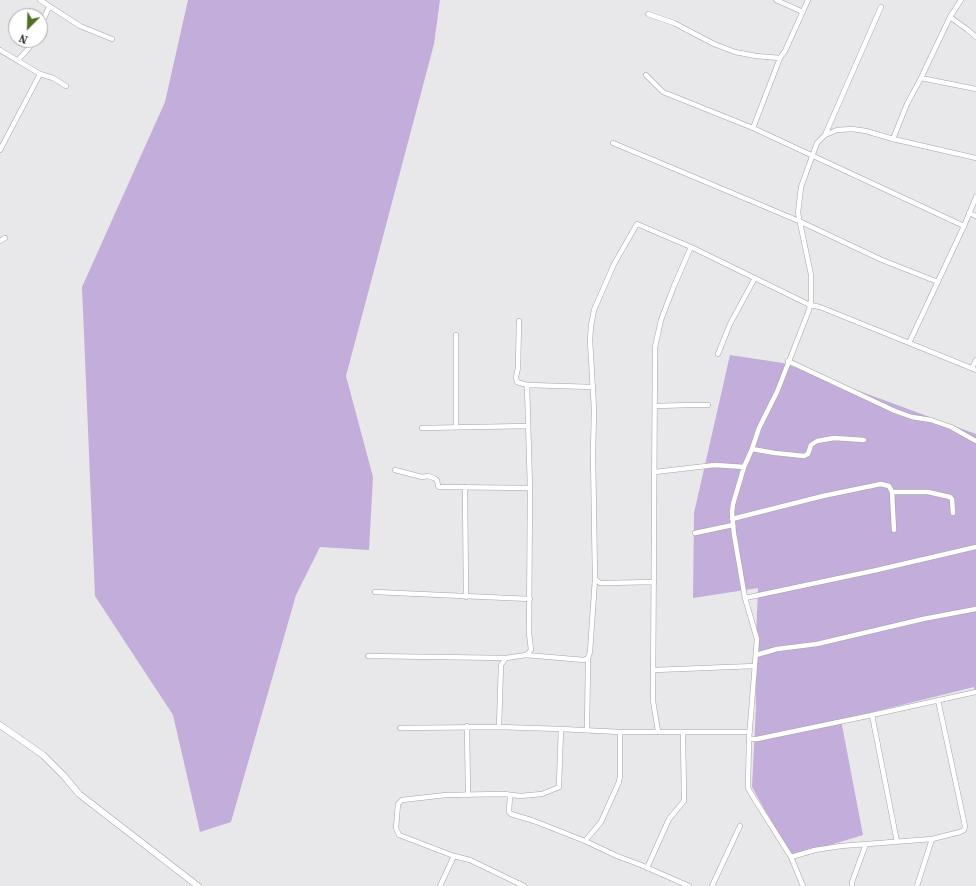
<!DOCTYPE html>
<style>
body{margin:0}
#map{position:relative;width:976px;height:886px;overflow:hidden;background:#e8e7ea;font-family:"Source Serif 4",serif}
canvas{display:block}
.north{position:absolute;left:8px;top:8px;width:40px;height:40px;box-sizing:border-box;background:#fff;border:1px solid #ababab;border-radius:50%;rotate:203deg;font-size:11px;font-weight:700;line-height:16px;text-align:center;color:#2d2c2e}
.north::after{content:'';display:block;margin:auto;width:14px;height:18px;background:#536f23;clip-path:polygon(50% 0,100% 100%,50% 72%,0 100%)}
</style>
<div id="map">
<canvas width="976" height="886"></canvas>
<div class="north">N</div>
</div>
<script>
const ctx = document.querySelector('canvas').getContext('2d');
ctx.lineJoin = 'round';
function paint(path, color) {
  ctx.fillStyle = color;
  ctx.fill(path, 'evenodd');
}
function toPath(rows) {
  const path = new Path2D();
  for (const r of rows) {
    path.moveTo(r[0], r[1]);
    for (let i = 2; i < r.length; i += 2) path.lineTo(r[i], r[i + 1]);
  }
  return path;
}
function stroke(path, color, width, dash) {
  ctx.strokeStyle = color;
  ctx.lineWidth = width;
  ctx.lineCap = dash ? 'butt' : 'round';
  ctx.setLineDash(dash || []);
  ctx.stroke(path);
}
paint(toPath([
 [188,0,440,0,434,44,346,376,373,477,369,550,320,547,296,595,231,822,200,832,173,715,95,596,82,287,165,102],
 [730,355,783,363,976,434,976,695,974,687,841,720,863,835,791,857,752,787,756,707,755,666,758,588,693,598,694,513]
]), '#c3adda');
const minor = toPath([
 [40,0,80,26,112,39],
 [776,0,803,12],
 [648,14,674,23,714,44,735,52,756,56,780,58,785,51,808,0],
 [950,17,968,30,976,37],
 [40,27,49,7],
 [0,50,40,74,53,78,66,86],
 [18,60,29,48,33,40],
 [646,75,663,92,753,128,964,226],
 [921,78,976,89],
 [753,128,780,58],
 [825,135,881,7],
 [893,139,907,104,921,78,950,17,961,0],
 [613,143,799,221,882,260,938,282],
 [0,150,40,74],
 [969,213,976,216],
 [0,241,5,238],
 [519,321,518,368,516,377,517,382,527,385],
 [456,335,456,427],
 [909,343,964,226,976,197],
 [718,354,730,324,755,278],
 [788,361,895,411,912,417,931,420,951,427,976,441],
 [972,368,976,360],
 [655,406,690,405,708,405],
 [422,428,528,426],
 [752,449,775,453,804,456,808,454,811,445,817,441,834,438,864,440],
 [395,470,422,477,428,476,434,478,437,480,438,486,439,487,530,488],
 [655,472,715,465,744,467],
 [465,487,466,597],
 [892,492,928,492,950,497,952,499,953,513],
 [732,519,823,496,881,484,889,486,892,492,894,530],
 [695,533,733,525],
 [654,582,605,583,600,583,595,579,593,454,594,409,590,340,591,326,594,310,614,264,637,224,691,247],
 [375,592,530,599],
 [745,598,877,570,976,547],
 [526,655,584,660,588,658,590,652,595,579],
 [756,655,777,649,817,644,923,619,976,609],
 [368,656,506,658],
 [654,670,755,666],
 [872,715,897,842],
 [467,726,468,795],
 [400,728,499,727],
 [561,729,499,727,501,665,506,658,526,655,531,650,529,633,530,488,527,385,593,387],
 [587,730,588,658],
 [658,731,653,701,655,347,661,320,674,286,691,247,810,305,820,307,976,370],
 [749,739,757,739,872,715,976,692],
 [510,795,509,812,511,814,534,821,585,841,617,856,641,865,689,886],
 [585,841,601,822,619,782,620,776,620,732],
 [454,856,470,860,524,886],
 [791,857,815,850,841,846,932,839,960,832,964,830,965,826,938,700],
 [647,868,669,819,684,801,683,733],
 [440,886,454,856,399,835,396,828,398,804,402,800,446,795,504,794,520,796,542,794,557,788,559,787,559,784,561,729,620,732,749,732],
 [712,886,740,826],
 [803,886,791,857,752,795,748,788,749,739,757,639,745,598,734,534,732,513,733,504,744,467,752,449,759,428,777,392,809,310,811,301,811,275,798,213,801,187,817,143,825,135,837,130,852,129,866,131,893,139,976,158],
 [852,886,852,882,866,844],
 [917,886,932,839]
]);
const secondary = toPath([
 [0,725,43,755,64,776,79,794,198,886]
]);
stroke(minor, '#a4a2a6', 5.5);
stroke(secondary, '#a4a2a6', 7);
stroke(minor, '#fff', 4.5);
stroke(secondary, '#fff', 6);
</script>
